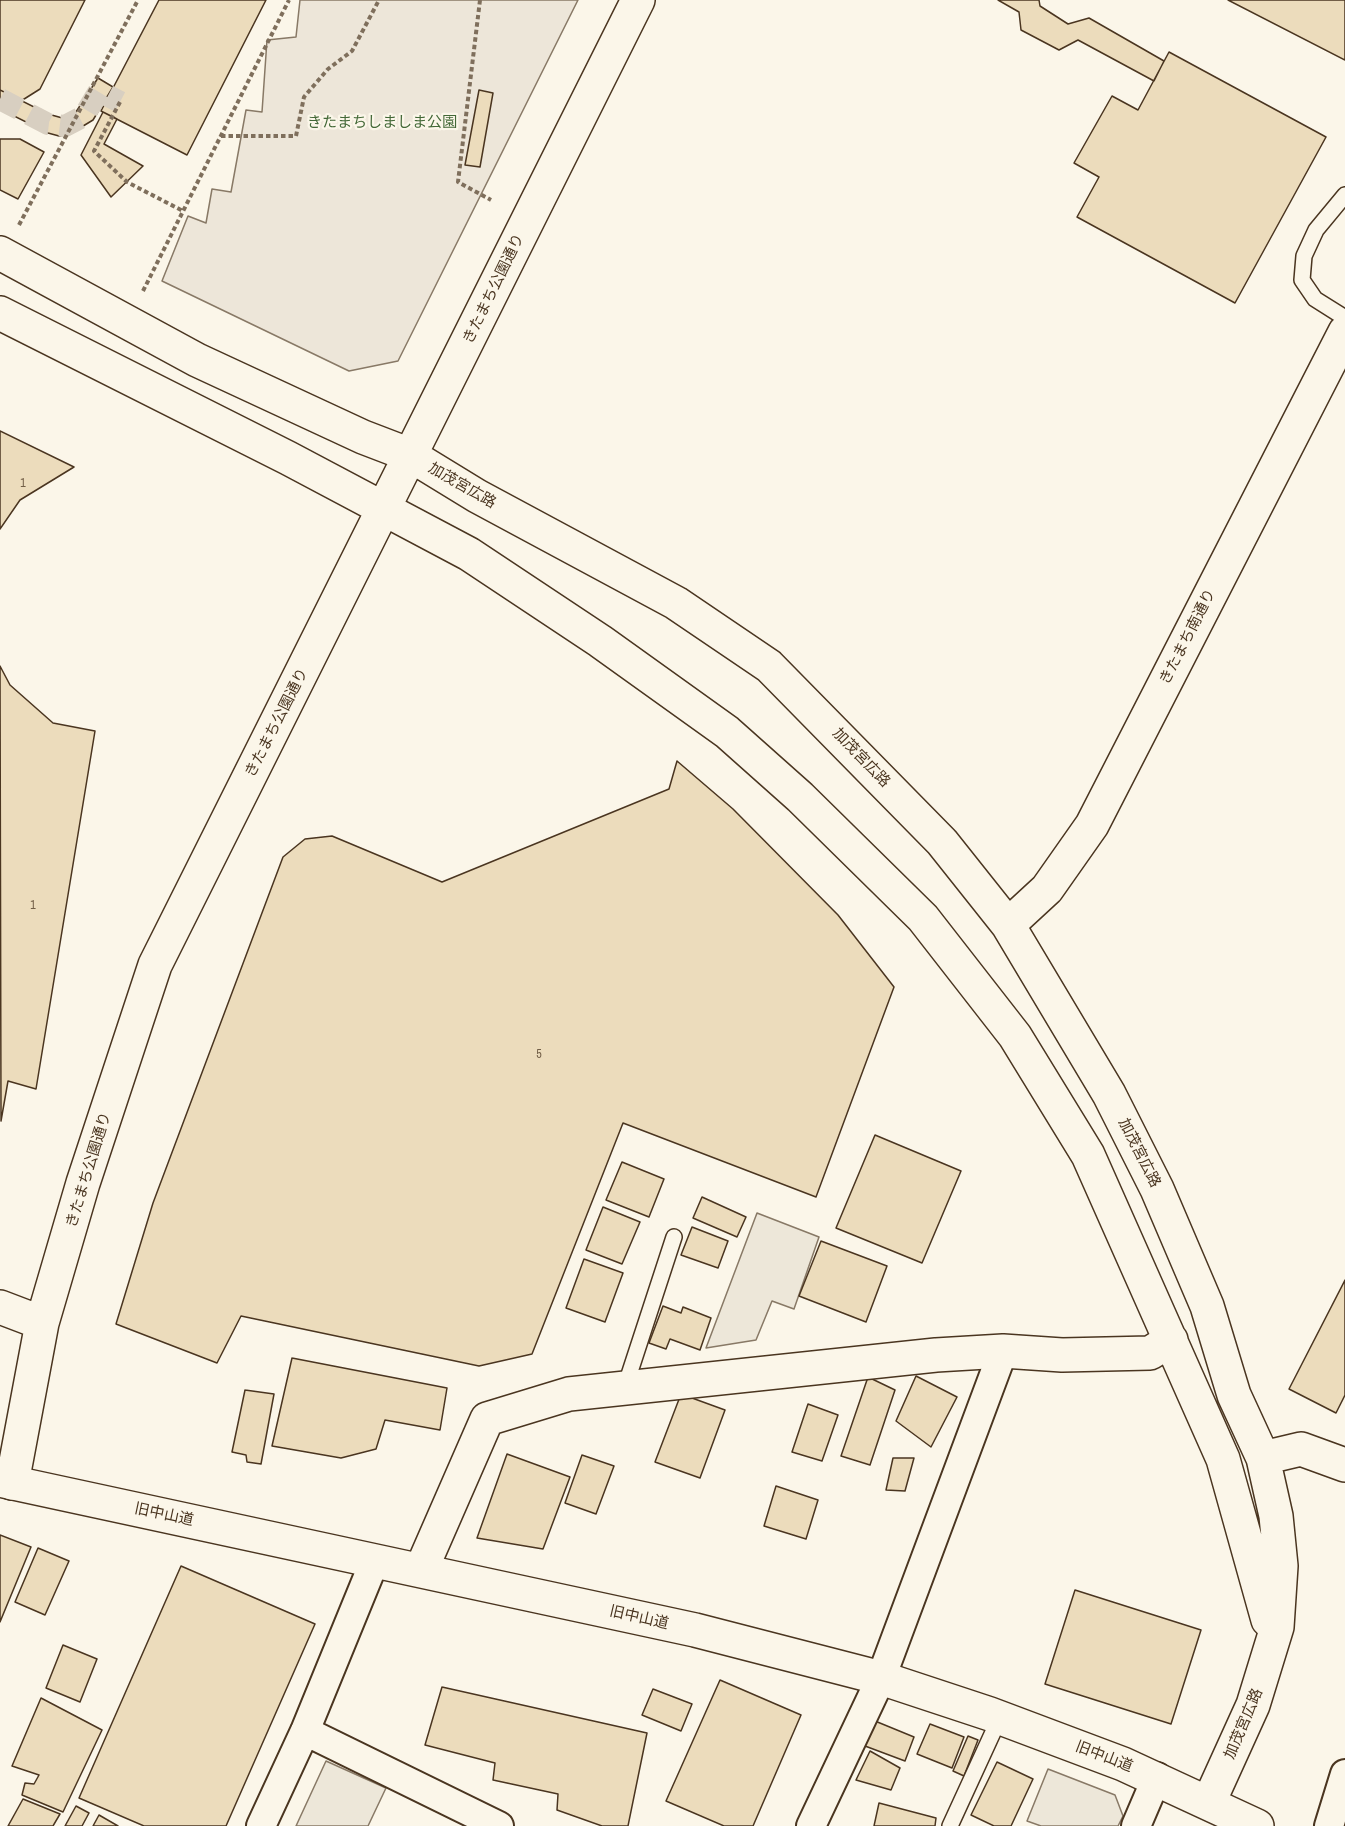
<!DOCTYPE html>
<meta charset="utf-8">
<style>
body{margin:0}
canvas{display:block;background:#fbf6e9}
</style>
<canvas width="1345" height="1826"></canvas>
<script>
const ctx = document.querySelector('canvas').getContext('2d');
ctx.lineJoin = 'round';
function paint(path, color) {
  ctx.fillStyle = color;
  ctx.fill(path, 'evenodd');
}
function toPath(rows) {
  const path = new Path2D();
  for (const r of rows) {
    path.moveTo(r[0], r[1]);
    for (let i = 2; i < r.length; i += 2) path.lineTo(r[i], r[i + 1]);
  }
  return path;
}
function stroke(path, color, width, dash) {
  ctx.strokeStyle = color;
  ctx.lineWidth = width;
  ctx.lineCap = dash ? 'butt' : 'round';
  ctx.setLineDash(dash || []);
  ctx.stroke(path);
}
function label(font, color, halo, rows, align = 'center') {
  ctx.font = font + ' "Archivo Narrow","Noto Sans JP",sans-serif';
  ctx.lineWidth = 4.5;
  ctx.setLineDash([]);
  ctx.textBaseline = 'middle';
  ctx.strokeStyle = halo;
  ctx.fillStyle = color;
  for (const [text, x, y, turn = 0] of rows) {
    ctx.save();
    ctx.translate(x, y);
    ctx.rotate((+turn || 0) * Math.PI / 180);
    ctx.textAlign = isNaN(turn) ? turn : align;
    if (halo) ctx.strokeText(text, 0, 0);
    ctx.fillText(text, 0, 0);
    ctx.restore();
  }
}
const green = toPath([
 [300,0,578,0,398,361,349,371,162,281,188,216,206,223,212,189,231,192,246,110,262,112,267,40,296,37,300,0]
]);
paint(green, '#ede6d9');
stroke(green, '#887966', 1.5);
const parking = toPath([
 [757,1213,819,1237,794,1309,772,1301,756,1340,706,1348,757,1213],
 [326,1761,386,1788,368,1826,296,1826,326,1761],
 [1048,1769,1115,1795,1123,1816,1118,1826,1041,1826,1027,1821,1048,1769]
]);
paint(parking, '#ede7d9');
stroke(parking, '#887966', 1.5);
const building = toPath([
 [0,0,85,0,40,89,21,101,0,90,0,0],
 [159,0,266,0,187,155,101,111,159,0],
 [998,0,1039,0,1040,6,1068,24,1089,18,1164,61,1154,81,1078,40,1059,50,1021,30,1019,12,998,0],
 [1228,0,1345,0,1345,60,1228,0],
 [1169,52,1326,137,1235,303,1077,217,1099,177,1074,163,1112,96,1138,110,1169,52],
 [98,78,113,87,93,120,70,134,59,136,48,133,0,109,0,90,48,114,66,119,74,115,98,78],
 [479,90,493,93,480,167,465,165,479,90],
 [103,112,117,119,104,144,143,166,111,197,81,155,103,112],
 [0,139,20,139,44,152,18,199,0,190,0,139],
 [0,431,74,467,20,500,0,529,0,431],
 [0,666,10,685,53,723,95,731,36,1089,8,1081,1,1121,0,666],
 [677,761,733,809,838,915,894,987,816,1197,623,1123,532,1354,479,1366,241,1316,217,1363,116,1324,153,1203,283,857,305,839,332,836,442,882,669,789,677,761],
 [875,1135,961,1171,922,1263,836,1228,875,1135],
 [622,1162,664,1179,649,1217,606,1200,622,1162],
 [702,1197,746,1217,737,1237,693,1218,702,1197],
 [603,1207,640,1222,622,1264,586,1250,603,1207],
 [692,1227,728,1241,718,1268,681,1255,692,1227],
 [821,1241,887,1266,866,1322,799,1296,821,1241],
 [584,1259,623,1273,605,1322,566,1308,584,1259],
 [1345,1280,1345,1395,1336,1413,1289,1389,1345,1280],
 [663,1306,681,1313,683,1307,711,1318,700,1350,670,1339,666,1349,649,1343,663,1306],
 [292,1358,447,1388,440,1430,385,1420,376,1449,341,1458,272,1446,292,1358],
 [916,1376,957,1397,931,1447,896,1421,916,1376],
 [868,1377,895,1390,870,1465,841,1456,868,1377],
 [245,1390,274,1394,261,1464,247,1462,246,1455,232,1452,245,1390],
 [681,1394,725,1410,700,1478,655,1462,681,1394],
 [808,1404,838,1415,822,1461,792,1452,808,1404],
 [507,1454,570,1477,543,1549,477,1538,507,1454],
 [582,1455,614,1466,596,1514,565,1503,582,1455],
 [893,1458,914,1458,905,1491,886,1490,893,1458],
 [776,1486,818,1500,806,1539,764,1526,776,1486],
 [0,1535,31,1547,0,1622,0,1535],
 [38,1548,69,1561,45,1615,15,1602,38,1548],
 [181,1566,315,1624,226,1826,144,1826,79,1798,181,1566],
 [1075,1590,1201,1630,1171,1724,1045,1684,1075,1590],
 [63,1645,97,1659,80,1702,46,1688,63,1645],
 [720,1680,801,1715,753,1826,724,1826,666,1801,720,1680],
 [442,1687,647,1733,628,1826,602,1826,557,1810,558,1794,493,1780,495,1763,425,1745,442,1687],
 [653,1689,692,1704,681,1731,642,1715,653,1689],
 [41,1698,102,1730,63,1812,22,1795,25,1783,34,1784,39,1775,12,1766,41,1698],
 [875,1721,914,1737,905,1761,865,1746,875,1721],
 [930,1724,964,1737,952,1768,917,1754,930,1724],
 [968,1736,978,1740,964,1776,953,1771,968,1736],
 [870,1751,900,1768,891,1790,856,1780,870,1751],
 [997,1762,1033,1779,1011,1826,994,1826,971,1815,997,1762],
 [23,1799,60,1814,53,1826,8,1826,23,1799],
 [879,1803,936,1818,935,1826,874,1826,879,1803],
 [76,1806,89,1813,82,1826,65,1826,76,1806],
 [99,1815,118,1826,93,1826,99,1815]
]);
paint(building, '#ecdcbc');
stroke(building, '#4a3520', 1.5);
stroke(toPath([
 [0,99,48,124,65,126,84,116,99,91,120,102]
]), '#d8cfc1', 22, [22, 11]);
const service = toPath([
 [1345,195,1316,230,1304,256,1302,280,1315,299,1345,318],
 [625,1387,674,1237],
 [950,1826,1000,1717]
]);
const minor = toPath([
 [305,1731,499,1826],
 [261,1826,305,1731,375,1560],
 [811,1826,881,1678,1003,1351],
 [1136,1826,1157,1777],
 [1329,1826,1345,1774]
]);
const tertiary = toPath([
 [0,253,197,360,363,437,410,455,477,496,676,603,769,666,942,842,1008,925,1109,1094,1157,1189,1207,1306,1234,1395,1263,1458,1276,1516,1281,1566,1277,1627,1253,1705,1209,1802],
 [0,313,288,458,469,554,600,641,727,732,800,797,923,918,1015,1036,1088,1155,1223,1459,1268,1620],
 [1008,925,1047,889,1092,825,1345,332],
 [0,1307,42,1323],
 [1263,1458,1301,1449,1345,1465],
 [12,1483,42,1323,83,1183,155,965,638,0],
 [421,1570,487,1419,569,1394,936,1355,1003,1351,1062,1355,1150,1353,1171,1340]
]);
const secondary = toPath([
 [0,1480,695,1630,881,1678,990,1714,1123,1764,1257,1826]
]);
stroke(service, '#4a3520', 18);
stroke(minor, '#4a3520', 32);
stroke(tertiary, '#4a3520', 36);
stroke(secondary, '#4a3520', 36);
stroke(toPath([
 [480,0,458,182,491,200],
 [120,102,94,151,127,182,183,211],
 [221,136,296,136,304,97,328,69,352,51,379,0],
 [19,225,138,0],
 [143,291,289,0]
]), '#7f6f5c', 4, [4.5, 3]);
stroke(service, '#fbf6e9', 15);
stroke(minor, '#fbf6e9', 28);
stroke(tertiary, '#fbf6e9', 33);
stroke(secondary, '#fbf6e9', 33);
label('12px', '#725f47', null, [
 ["1",23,484],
 ["1",33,906],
 ["5",539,1055]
]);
label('15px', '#436837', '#fbf6e9', [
 ["きたまちしましま公園",382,123]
]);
label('15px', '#4a3520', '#fbf6e9', [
 ["きたまち公園通り",494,289,-64],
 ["加茂宮広路",462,486,30],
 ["きたまち南通り",1188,637,-63],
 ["きたまち公園通り",277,723,-63],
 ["加茂宮広路",861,758,46],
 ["加茂宮広路",1139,1153,63],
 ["きたまち公園通り",89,1170,-73],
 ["旧中山道",164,1515,12],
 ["旧中山道",639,1618,13],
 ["加茂宮広路",1244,1724,-67],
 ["旧中山道",1104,1757,21]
]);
</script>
